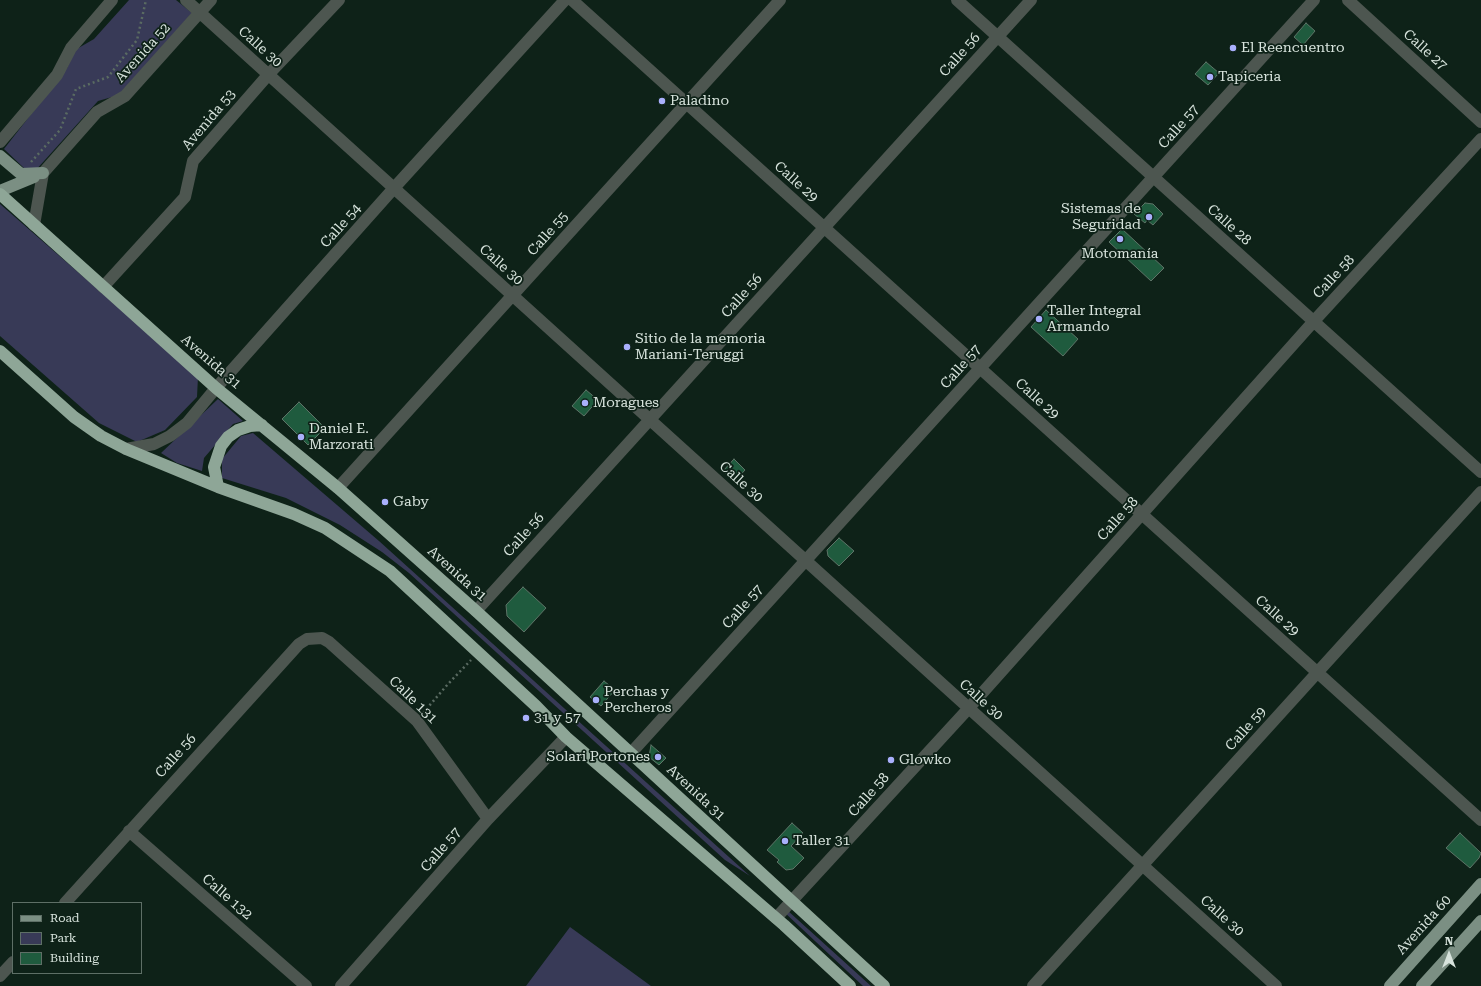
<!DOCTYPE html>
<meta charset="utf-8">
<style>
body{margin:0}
#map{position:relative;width:1481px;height:986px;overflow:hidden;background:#0e2218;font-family:"Roboto Serif",serif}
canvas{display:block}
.legend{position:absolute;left:12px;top:902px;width:130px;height:72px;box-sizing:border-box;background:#0e2218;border:1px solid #5e6f66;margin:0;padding:5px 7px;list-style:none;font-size:12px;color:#d7e3dc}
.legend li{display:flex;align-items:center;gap:8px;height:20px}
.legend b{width:20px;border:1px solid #5e6f66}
.north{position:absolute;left:1429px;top:934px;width:40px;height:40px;-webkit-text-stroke:3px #0e2218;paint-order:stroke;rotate:0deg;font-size:11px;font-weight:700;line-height:16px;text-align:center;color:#d7e3dc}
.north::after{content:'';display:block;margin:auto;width:14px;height:18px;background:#d7e3dc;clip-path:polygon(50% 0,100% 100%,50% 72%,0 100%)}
</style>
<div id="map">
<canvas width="1481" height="986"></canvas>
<ul class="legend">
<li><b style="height:5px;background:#7b8f83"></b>Road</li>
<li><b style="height:11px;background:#383a57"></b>Park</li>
<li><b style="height:11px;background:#1f5b3e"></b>Building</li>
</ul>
<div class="north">N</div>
</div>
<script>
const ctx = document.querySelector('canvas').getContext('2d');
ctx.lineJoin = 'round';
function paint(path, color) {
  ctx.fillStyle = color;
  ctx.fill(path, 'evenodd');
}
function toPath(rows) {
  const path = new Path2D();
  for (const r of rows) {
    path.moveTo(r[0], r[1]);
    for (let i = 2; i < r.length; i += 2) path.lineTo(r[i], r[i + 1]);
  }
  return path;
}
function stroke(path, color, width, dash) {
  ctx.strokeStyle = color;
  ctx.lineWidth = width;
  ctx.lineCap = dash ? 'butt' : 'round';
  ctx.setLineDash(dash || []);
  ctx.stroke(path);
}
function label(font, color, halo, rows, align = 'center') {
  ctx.font = font + ' "Roboto Serif",serif';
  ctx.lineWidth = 3.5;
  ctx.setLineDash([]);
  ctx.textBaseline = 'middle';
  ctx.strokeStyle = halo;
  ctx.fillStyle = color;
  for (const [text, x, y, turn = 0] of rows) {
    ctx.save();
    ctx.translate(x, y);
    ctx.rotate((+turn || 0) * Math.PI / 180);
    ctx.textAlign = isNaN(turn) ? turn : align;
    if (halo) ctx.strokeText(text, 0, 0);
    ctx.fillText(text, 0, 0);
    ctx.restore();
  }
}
paint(toPath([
 [129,0,176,0,192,13,119,95,98,101,35,171,25,169,4,149,67,68,75,50,94,39],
 [0,204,198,377,197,397,165,430,137,442,99,423,0,336],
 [218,399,243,421,233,424,204,458,202,471,177,463,161,453],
 [253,433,379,541,750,876,725,860,409,573,382,552,340,525,286,498,222,478,222,459,241,436],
 [787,910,871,986,863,986,784,912],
 [570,927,651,986,526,986]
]), '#383a57');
const building = toPath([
 [1306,23,1315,31,1303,45,1294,37,1306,23],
 [1206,62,1219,73,1208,85,1195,74,1206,62],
 [1145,203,1153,204,1163,214,1153,225,1147,220,1145,223,1134,214,1145,203],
 [1122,229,1164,268,1151,281,1109,242,1122,229],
 [1046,310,1078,339,1063,356,1031,327,1046,310],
 [586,390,598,400,584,416,572,406,586,390],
 [299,402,325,428,308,445,282,419,299,402],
 [734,459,745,470,734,482,723,471,734,459],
 [839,538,854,551,839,566,828,556,827,550,839,538],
 [523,587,546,608,524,632,507,616,506,605,523,587],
 [604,681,615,690,601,706,590,697,604,681],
 [651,745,666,758,659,765,649,757,651,745],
 [792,823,803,833,791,846,804,858,793,869,786,870,777,862,779,860,767,850,792,823],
 [1460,833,1481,853,1479,858,1470,868,1446,848,1460,833]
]);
paint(building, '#1f5b3e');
stroke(building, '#5d7467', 1);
stroke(toPath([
 [31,162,60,130,76,89,108,77,137,40,146,0],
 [423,713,448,684,471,660]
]), '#5a6b62', 2.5, [2, 3]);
stroke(toPath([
 [186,0,1276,986],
 [572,0,1481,820],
 [957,0,1481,472],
 [1348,0,1481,122],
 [0,142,57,75,71,48,112,0],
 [34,225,43,173,97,112,125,96,211,0],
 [103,287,185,197,193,161,268,75,339,0],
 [126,449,154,444,170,436,187,423,216,388,394,188,565,0],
 [338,488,780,0],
 [476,611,1031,0],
 [631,753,1314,0],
 [129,831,306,986],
 [65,903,299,644,307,639,322,638,329,642,417,721,488,819],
 [776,918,968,709,1314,321,1481,139],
 [0,976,13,962],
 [341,986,488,819,566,737],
 [1033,986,1481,492]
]), '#4d5650', 12);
stroke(toPath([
 [0,156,21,174,43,173],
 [0,191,34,177],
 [1390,986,1481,884],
 [1422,986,1481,921]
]), '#7b8f83', 12);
stroke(toPath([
 [0,194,216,388,338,488,476,611,884,986],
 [0,351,74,417,101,436,126,449,218,487,294,514,325,528,390,571,536,706,566,737,784,925,850,986],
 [218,487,214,467,221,446,228,437,238,430,250,426,262,425]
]), '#8ea697', 12);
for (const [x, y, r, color] of [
 [1233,48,4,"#a9b0fc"],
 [1210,77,4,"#a9b0fc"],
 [662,101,4,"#a9b0fc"],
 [1149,217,4,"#a9b0fc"],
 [1120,239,4,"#a9b0fc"],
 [1039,319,4,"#a9b0fc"],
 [627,347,4,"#a9b0fc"],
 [585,403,4,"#a9b0fc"],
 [301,437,4,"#a9b0fc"],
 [385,502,4,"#a9b0fc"],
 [596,700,4,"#a9b0fc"],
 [526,718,4,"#a9b0fc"],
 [658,757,4,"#a9b0fc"],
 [891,760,4,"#a9b0fc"],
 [785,841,4,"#a9b0fc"]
]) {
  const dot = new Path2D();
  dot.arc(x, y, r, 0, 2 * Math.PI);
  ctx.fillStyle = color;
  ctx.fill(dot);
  stroke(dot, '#0e2218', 1.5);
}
label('14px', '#d7e3dc', '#0e2218', [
 ["Calle 30",260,47,42],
 ["Calle 27",1425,50,42],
 ["Avenida 52",143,53,-48],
 ["Calle 56",960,55,-48],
 ["Avenida 53",209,120,-50],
 ["Calle 57",1179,127,-48],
 ["Calle 29",796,182,42],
 ["Calle 28",1229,225,42],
 ["Calle 54",341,226,-48],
 ["Calle 55",548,234,-48],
 ["Calle 30",501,265,42],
 ["Calle 58",1334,277,-47],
 ["Calle 56",742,296,-48],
 ["Avenida 31",211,362,41],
 ["Calle 57",961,367,-48],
 ["Calle 29",1037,399,42],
 ["Calle 30",741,482,42],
 ["Calle 58",1118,519,-48],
 ["Calle 56",524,535,-48],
 ["Avenida 31",457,574,42],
 ["Calle 57",743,607,-48],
 ["Calle 29",1277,616,42],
 ["Calle 131",413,700,44],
 ["Calle 30",981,700,42],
 ["Calle 59",1246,729,-48],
 ["Calle 56",176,756,-48],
 ["Avenida 31",696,793,43],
 ["Calle 58",869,795,-48],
 ["Calle 57",441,850,-49],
 ["Calle 132",227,897,41],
 ["Calle 30",1222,916,42],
 ["Avenida 60",1424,925,-48]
]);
label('14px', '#d7e3dc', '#0e2218', [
 ["El Reencuentro",1241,48],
 ["Tapiceria",1218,77],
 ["Paladino",670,101],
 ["Sistemas de",1141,209,"right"],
 ["Seguridad",1141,225,"right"],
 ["Motomanía",1120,254,"center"],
 ["Taller Integral",1047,311],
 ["Armando",1047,327],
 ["Sitio de la memoria",635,339],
 ["Mariani-Teruggi",635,355],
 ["Moragues",593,403],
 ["Daniel E.",309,429],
 ["Marzorati",309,445],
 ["Gaby",393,502],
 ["Perchas y",604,692],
 ["Percheros",604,708],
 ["31 y 57",534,718],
 ["Solari Portones",650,757,"right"],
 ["Glowko",899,760],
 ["Taller 31",793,841]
], 'left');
</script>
